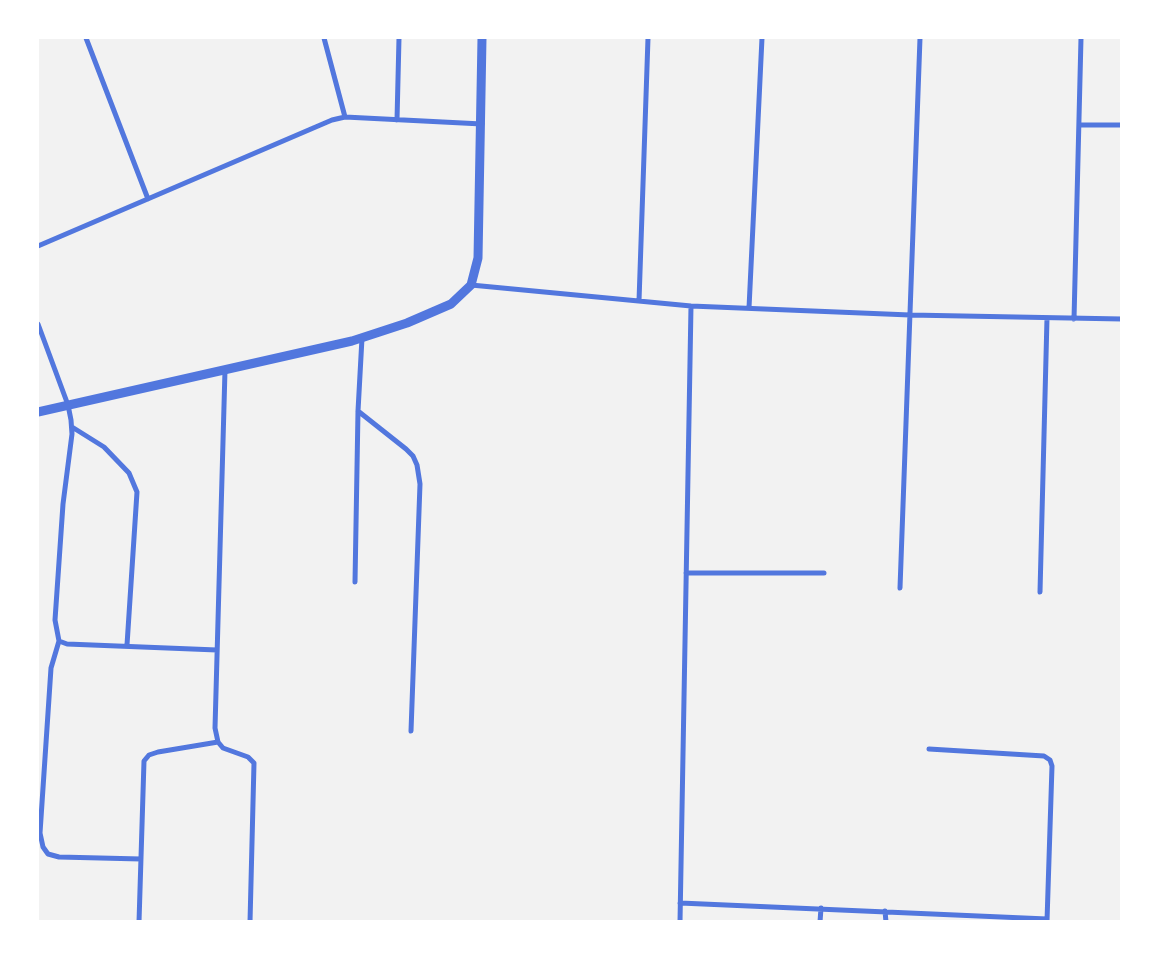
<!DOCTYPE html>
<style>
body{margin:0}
#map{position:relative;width:1159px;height:959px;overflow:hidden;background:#f2f2f2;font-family:Overpass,sans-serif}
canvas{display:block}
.frame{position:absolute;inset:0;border:39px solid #fff;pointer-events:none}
</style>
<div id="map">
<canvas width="1159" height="959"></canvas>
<div class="frame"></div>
</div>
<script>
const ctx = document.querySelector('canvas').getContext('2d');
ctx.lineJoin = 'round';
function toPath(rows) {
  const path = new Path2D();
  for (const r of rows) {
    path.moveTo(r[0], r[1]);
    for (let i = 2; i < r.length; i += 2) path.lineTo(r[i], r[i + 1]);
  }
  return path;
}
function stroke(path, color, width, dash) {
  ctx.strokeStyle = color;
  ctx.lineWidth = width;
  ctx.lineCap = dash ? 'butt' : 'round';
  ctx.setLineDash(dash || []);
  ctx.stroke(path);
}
stroke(toPath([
 [86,38,148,199],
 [324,38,345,117],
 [397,120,399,38],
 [1079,125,1122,125],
 [38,246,332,120,345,117,482,124],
 [471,285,691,306,910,315,1122,319],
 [639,301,648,38],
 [749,308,762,38],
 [1074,319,1081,38],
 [38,324,68,405,71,420,72,434,63,504,55,620,59,641,67,644,217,650],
 [225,370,215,728,218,742,223,748,248,757,254,763,250,922],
 [358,411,406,449,413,456,417,465,420,484,411,731],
 [72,427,104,447,129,473,137,492,127,645],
 [686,573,824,573],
 [355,582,358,411,362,338],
 [900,588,920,38],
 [1040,592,1047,318],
 [59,641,51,668,40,833,43,847,48,854,59,857,141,859],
 [929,749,1044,756,1050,760,1052,766,1047,921],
 [680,903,1047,919],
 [885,911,886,922],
 [139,922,144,761,149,755,158,752,218,742],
 [680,922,691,306],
 [820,922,821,908]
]), '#5277de', 5);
stroke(toPath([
 [38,412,352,341,407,323,451,304,471,285,478,258,482,38]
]), '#5277de', 9);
</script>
